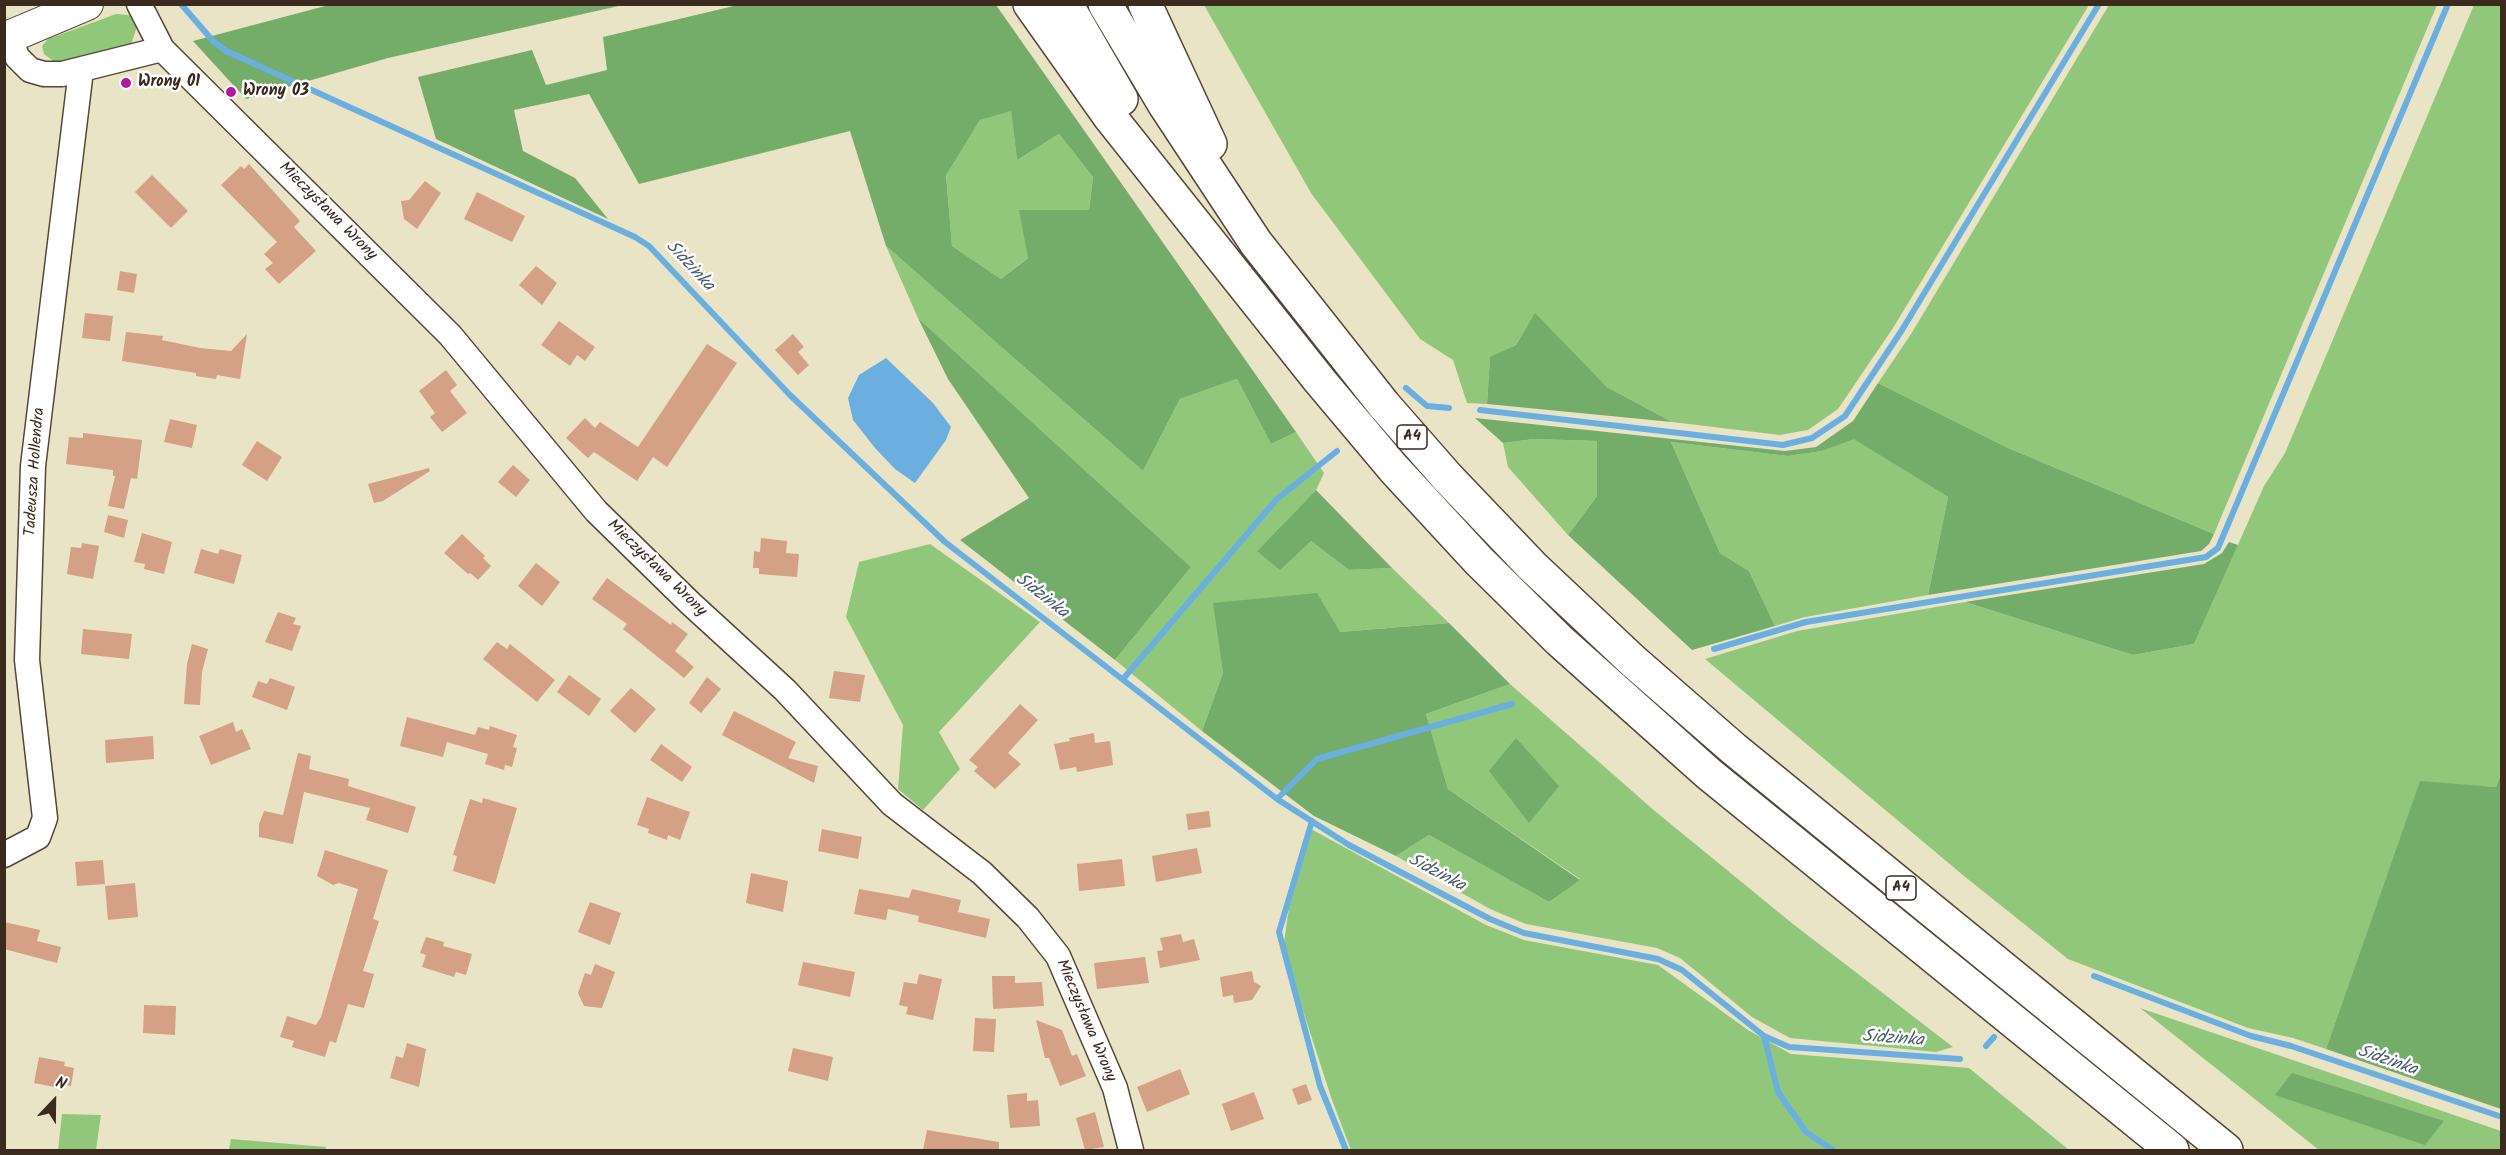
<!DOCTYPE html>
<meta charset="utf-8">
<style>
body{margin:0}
#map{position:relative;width:2506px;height:1155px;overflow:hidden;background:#eae4c6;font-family:Kalam,sans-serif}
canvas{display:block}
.frame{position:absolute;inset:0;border:6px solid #3b2a1e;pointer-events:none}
.north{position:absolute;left:24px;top:1071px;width:60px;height:60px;-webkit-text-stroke:4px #fff;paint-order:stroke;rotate:22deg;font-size:16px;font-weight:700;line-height:24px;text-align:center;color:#3b2a1e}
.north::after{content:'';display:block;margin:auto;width:21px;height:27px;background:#3b2a1e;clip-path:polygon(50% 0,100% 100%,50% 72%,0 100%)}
</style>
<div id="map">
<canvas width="2506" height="1155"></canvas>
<div class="frame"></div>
<div class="north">N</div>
</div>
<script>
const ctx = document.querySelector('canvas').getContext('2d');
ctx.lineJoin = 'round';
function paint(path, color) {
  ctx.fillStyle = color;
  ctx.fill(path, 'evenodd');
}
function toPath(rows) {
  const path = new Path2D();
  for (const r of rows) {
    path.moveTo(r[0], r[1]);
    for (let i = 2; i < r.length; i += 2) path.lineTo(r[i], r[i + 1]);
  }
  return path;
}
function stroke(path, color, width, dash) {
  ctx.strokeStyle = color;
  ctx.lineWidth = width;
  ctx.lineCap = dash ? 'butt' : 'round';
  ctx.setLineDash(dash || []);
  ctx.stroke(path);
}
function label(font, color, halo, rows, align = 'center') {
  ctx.font = font + ' Kalam,sans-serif';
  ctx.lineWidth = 5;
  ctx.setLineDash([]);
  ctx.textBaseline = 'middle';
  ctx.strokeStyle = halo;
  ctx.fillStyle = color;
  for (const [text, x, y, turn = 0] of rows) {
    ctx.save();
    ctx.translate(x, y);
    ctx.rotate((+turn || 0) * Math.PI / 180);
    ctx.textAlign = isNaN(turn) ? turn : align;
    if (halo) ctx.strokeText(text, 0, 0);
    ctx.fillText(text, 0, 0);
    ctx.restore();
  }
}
paint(toPath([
 [1204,5,2089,5,1893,328,1838,409,1808,430,1780,435,1672,422,1607,387,1535,314,1516,345,1490,358,1487,404,1467,403,1453,360,1420,339,1311,193],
 [2109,5,2437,5,2214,534,2008,448,1878,383,1911,334],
 [2474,5,2501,5,2501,774,2496,787,2420,782,2326,1049,2293,1038,2248,1028,2068,959,1964,876,1705,659,1797,631,1965,602,2133,655,2194,644,2264,486,2285,453],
 [116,14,129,15,137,26,131,45,57,64,44,54,42,46,48,39],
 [1011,110,1017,160,1059,134,1093,177,1089,210,1001,279,952,246,946,174,980,120],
 [886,246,1143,471,1180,399,1237,379,1271,444,1296,432,1324,473,1316,490,1257,551,1311,541,1349,570,1392,568,1449,623,1340,632,1214,603,1223,673,1202,731,1115,660,1191,567,918,318],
 [1854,438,1948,497,1928,595,1805,617,1775,626,1749,571,1720,553,1671,442,1788,456,1822,451],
 [1534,439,1597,441,1597,496,1568,535,1508,467,1503,443],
 [930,544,1040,622,939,732,960,769,923,810,898,789,903,725,846,617,859,562],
 [1510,684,1656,812,1793,924,1953,1047,1936,1052,1790,1038,1752,1017,1680,958,1657,948,1526,924,1490,909,1396,856,1429,835,1549,902,1580,879,1448,789,1426,714],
 [1311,829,1486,925,1524,940,1658,965,1748,1030,1791,1054,1969,1068,2069,1150,1351,1150,1332,1100,1283,949,1289,908],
 [2140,1008,2501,1131,2501,1150,2319,1150],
 [62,1114,101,1115,96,1150,58,1150],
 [231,1139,326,1147,325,1150,229,1150]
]), '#91c77a');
paint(toPath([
 [329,5,329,4,623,5,388,58,246,99,193,41],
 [738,5,996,5,1296,432,1271,444,1237,379,1180,399,1143,471,886,246,850,131,639,184,589,94,514,110,523,151,575,178,608,219,436,139,418,77,532,50,546,85,607,70,603,37],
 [1011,111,1017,160,1059,134,1093,177,1089,210,1019,210,1028,258,1001,279,952,246,946,175,980,120],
 [1535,313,1607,387,1672,422,1487,404,1490,357,1516,345],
 [918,318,1191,567,1115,660,960,540,1029,498,948,379],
 [1878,383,2008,448,2214,534,2209,544,2201,551,1928,595,1948,497,1854,439,1822,451,1788,456,1671,442,1720,553,1749,571,1775,626,1692,650,1568,535,1597,496,1597,441,1534,439,1503,443,1475,418,1785,451,1816,447,1853,421],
 [1316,490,1392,568,1349,570,1311,541,1280,570,1257,551],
 [2229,542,2238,545,2194,644,2133,655,1965,602,2204,564,2222,553],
 [1317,593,1340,632,1449,623,1510,684,1426,714,1448,789,1580,880,1549,902,1429,835,1396,856,1314,816,1202,731,1223,673,1213,603],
 [1516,738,1559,786,1529,823,1489,771],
 [2501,774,2501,1109,2326,1049,2420,781,2496,787],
 [2292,1073,2444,1121,2425,1145,2275,1095]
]), '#74ac6a');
paint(toPath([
 [886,358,933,403,951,427,946,440,915,483,895,469,875,448,853,420,848,398,859,375]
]), '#6aafe0');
stroke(toPath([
 [181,4,213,41,226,51,635,237,649,246,790,395,945,542,1277,799,1349,845,1490,919,1524,933,1658,959,1682,970,1764,1036,1789,1047,1960,1059],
 [1406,388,1427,406,1449,408],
 [1480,410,1783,445,1812,438,1845,416,1902,330,2099,4],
 [1714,649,1806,622,2206,557,2218,548,2448,4],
 [1123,679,1277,499,1337,451],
 [1277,799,1317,759,1512,704],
 [1312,821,1279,932,1320,1086,1346,1150],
 [2094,976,2251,1036,2291,1046,2502,1117],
 [1764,1036,1778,1092,1806,1132,1833,1150],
 [1986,1046,1994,1037]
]), '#6aafe0', 6);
paint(toPath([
 [249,164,300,221,294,227,316,251,279,284,265,269,273,263,264,254,277,242,221,185,241,166,244,169],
 [152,175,188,211,171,228,135,192],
 [425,181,441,193,417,229,404,219,401,201,409,200],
 [477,192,525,216,512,242,464,219],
 [536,266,557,283,542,305,519,285],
 [120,271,137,274,134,293,117,290],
 [85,313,113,316,110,341,82,338],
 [559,321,595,347,585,361,577,355,570,366,541,345],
 [126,332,163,336,162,340,200,348,231,351,247,334,240,379,217,375,216,379,196,376,196,373,122,361],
 [793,334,804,347,798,352,809,365,798,375,775,350],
 [707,344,737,363,667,467,653,457,637,481,594,452,588,458,566,438,585,418,595,428,600,422,638,447],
 [446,370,457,385,450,391,467,413,442,432,430,417,435,413,419,391],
 [170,419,197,425,192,448,164,442],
 [83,433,142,440,137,479,131,478,124,509,108,506,115,476,113,476,113,470,66,464,69,437,83,438],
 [257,441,282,457,267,481,242,465],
 [513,465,530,480,516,497,498,482],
 [429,468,430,471,383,501,374,503,368,484],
 [108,515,128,520,124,538,104,532],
 [142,533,172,542,164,574,144,569,145,564,134,562],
 [462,534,485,556,483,558,491,566,478,580,470,573,468,574,444,553],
 [761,538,787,541,786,553,799,554,797,577,759,574,759,568,753,568,754,551,760,552],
 [82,543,99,546,93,579,67,574,71,547,81,548],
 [201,549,218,554,220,549,242,555,234,584,194,573],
 [536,563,560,582,542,606,518,586],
 [607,578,671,625,672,622,688,634,675,651,694,667,684,678,623,629,627,624,592,599],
 [278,612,296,618,293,624,301,626,292,651,265,642],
 [83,629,132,634,129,659,81,654],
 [497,642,507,649,510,644,555,680,537,702,483,659],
 [192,644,208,649,202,672,200,705,184,704,187,664],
 [834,671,865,675,860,702,829,698],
 [569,675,601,699,589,716,557,692],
 [707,677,721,689,701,713,689,703],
 [270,678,295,687,287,710,252,697,258,681,267,684],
 [631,688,656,709,635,733,610,711],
 [1020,704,1038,720,1008,753,1021,764,995,789,974,771,978,767,969,760],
 [734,711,796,742,788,758,818,766,814,783,722,735],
 [407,717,475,735,478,727,489,730,490,726,517,735,513,747,517,748,512,767,505,765,504,770,485,764,488,754,447,742,443,757,400,746],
 [233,722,236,732,242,729,251,749,211,765,199,736],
 [1094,733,1095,743,1110,741,1113,765,1077,772,1076,767,1060,770,1054,744,1070,741,1069,738],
 [153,736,154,759,106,763,105,740],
 [661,744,692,767,682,782,650,760],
 [298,753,311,756,309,769,349,779,348,786,416,807,408,833,366,820,370,808,304,792,293,844,259,837,259,824,264,811,283,815],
 [647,797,690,812,680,840,668,835,667,840,648,833,649,829,637,825],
 [483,798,517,808,495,884,453,871,457,856,453,855,470,799,482,803],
 [1209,811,1211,827,1188,830,1186,814],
 [822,829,862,837,858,859,818,851],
 [1197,848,1202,873,1156,882,1152,856],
 [325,850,388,870,373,919,379,921,363,971,374,974,364,1008,348,1004,336,1043,330,1041,325,1057,292,1047,294,1041,280,1037,287,1016,316,1025,321,1017,358,889,339,883,333,885,317,876],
 [1122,859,1125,886,1079,891,1077,864],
 [103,860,105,884,77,886,75,862],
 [751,873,788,881,783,912,746,903],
 [135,883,138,917,108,920,105,886],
 [859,889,909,898,912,889,961,900,958,912,990,919,986,938,918,922,919,916,888,909,886,920,854,914],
 [590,902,621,913,610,945,578,932],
 [4,922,40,930,37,941,61,947,57,963,4,949],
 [1181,934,1183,942,1194,939,1200,960,1160,968,1157,951,1163,950,1160,938],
 [426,937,444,942,443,946,472,954,466,975,456,972,454,977,422,967,426,955,420,953],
 [1145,957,1149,983,1097,989,1094,963],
 [803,962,855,972,850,997,798,985],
 [595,964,615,972,602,1008,584,1006,578,993,585,973,591,975],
 [1252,971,1254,982,1261,986,1252,1000,1234,1003,1233,995,1223,997,1220,977],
 [919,974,942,979,933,1020,906,1014,908,1007,899,1005,904,982,917,984],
 [992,976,1015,976,1015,983,1042,982,1044,1006,993,1009],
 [144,1005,176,1006,175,1035,143,1033],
 [975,1018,996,1019,994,1052,973,1051],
 [1036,1020,1062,1030,1072,1056,1077,1054,1086,1076,1060,1086,1049,1058,1045,1058],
 [407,1043,426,1049,419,1087,390,1078,396,1056,403,1058],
 [793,1048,833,1057,828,1081,788,1071],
 [39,1057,65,1062,64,1066,74,1068,71,1086,61,1084,60,1088,34,1083],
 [1180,1069,1190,1094,1147,1112,1137,1087],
 [1306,1084,1312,1100,1298,1105,1292,1089],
 [1254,1092,1264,1119,1231,1131,1222,1104],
 [1027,1093,1027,1101,1038,1100,1040,1126,1010,1128,1007,1095],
 [1095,1112,1104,1147,1085,1150,1076,1118],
 [927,1130,999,1142,999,1150,923,1150]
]), '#d4a086');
const minor = toPath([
 [139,4,162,49,450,335,596,511,690,603,785,690,892,804,982,873,1028,918,1058,956,1115,1088,1131,1150],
 [10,36,17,57,30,70,44,74,62,74,162,49],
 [4,855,38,837,45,818,27,660,33,466,81,70]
]);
const major = toPath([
 [4,39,87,4]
]);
const highway = toPath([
 [1030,4,1110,117,1320,381,1394,469,1479,561,1559,640,1709,774,2172,1150],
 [1066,4,1121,99],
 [1105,4,1165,105,1256,243,1384,405,1448,478,1532,566,1633,661,1734,749,2226,1150],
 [1145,4,1210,144]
]);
stroke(minor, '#554637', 27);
stroke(major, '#554637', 34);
stroke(highway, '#554637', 36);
stroke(minor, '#fff', 24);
stroke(major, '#fff', 32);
stroke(highway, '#fff', 33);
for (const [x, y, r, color] of [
 [126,83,6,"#b5179e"],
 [231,92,6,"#b5179e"]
]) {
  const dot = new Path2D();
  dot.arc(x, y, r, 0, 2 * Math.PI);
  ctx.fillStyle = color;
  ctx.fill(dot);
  stroke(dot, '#fff', 2);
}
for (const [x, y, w] of [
 [1412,437,30],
 [1901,888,30]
]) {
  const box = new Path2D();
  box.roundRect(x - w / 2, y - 12, w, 24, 4.5);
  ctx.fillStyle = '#fff';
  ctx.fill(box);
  stroke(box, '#3b2a1e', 1.5);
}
label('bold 15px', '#3b2a1e', null, [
 ["A4",1412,437],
 ["A4",1901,888]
]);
label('bold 16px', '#3b2a1e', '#fff', [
 ["Wrony 01",138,83],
 ["Wrony 03",243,92]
], 'left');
label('16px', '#3b2a1e', '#fff', [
 ["Mieczysława Wrony",327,212,45],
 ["Tadeusza Hollendra",36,472,-86],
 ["Mieczysława Wrony",656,569,44],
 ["Mieczysława Wrony",1085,1021,67]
]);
label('italic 18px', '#4e5f6c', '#fff', [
 ["Sidzinka",689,267,47],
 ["Sidzinka",1041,597,38],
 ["Sidzinka",1436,874,28],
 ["Sidzinka",1893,1040,4],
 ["Sidzinka",2387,1062,19]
]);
</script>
